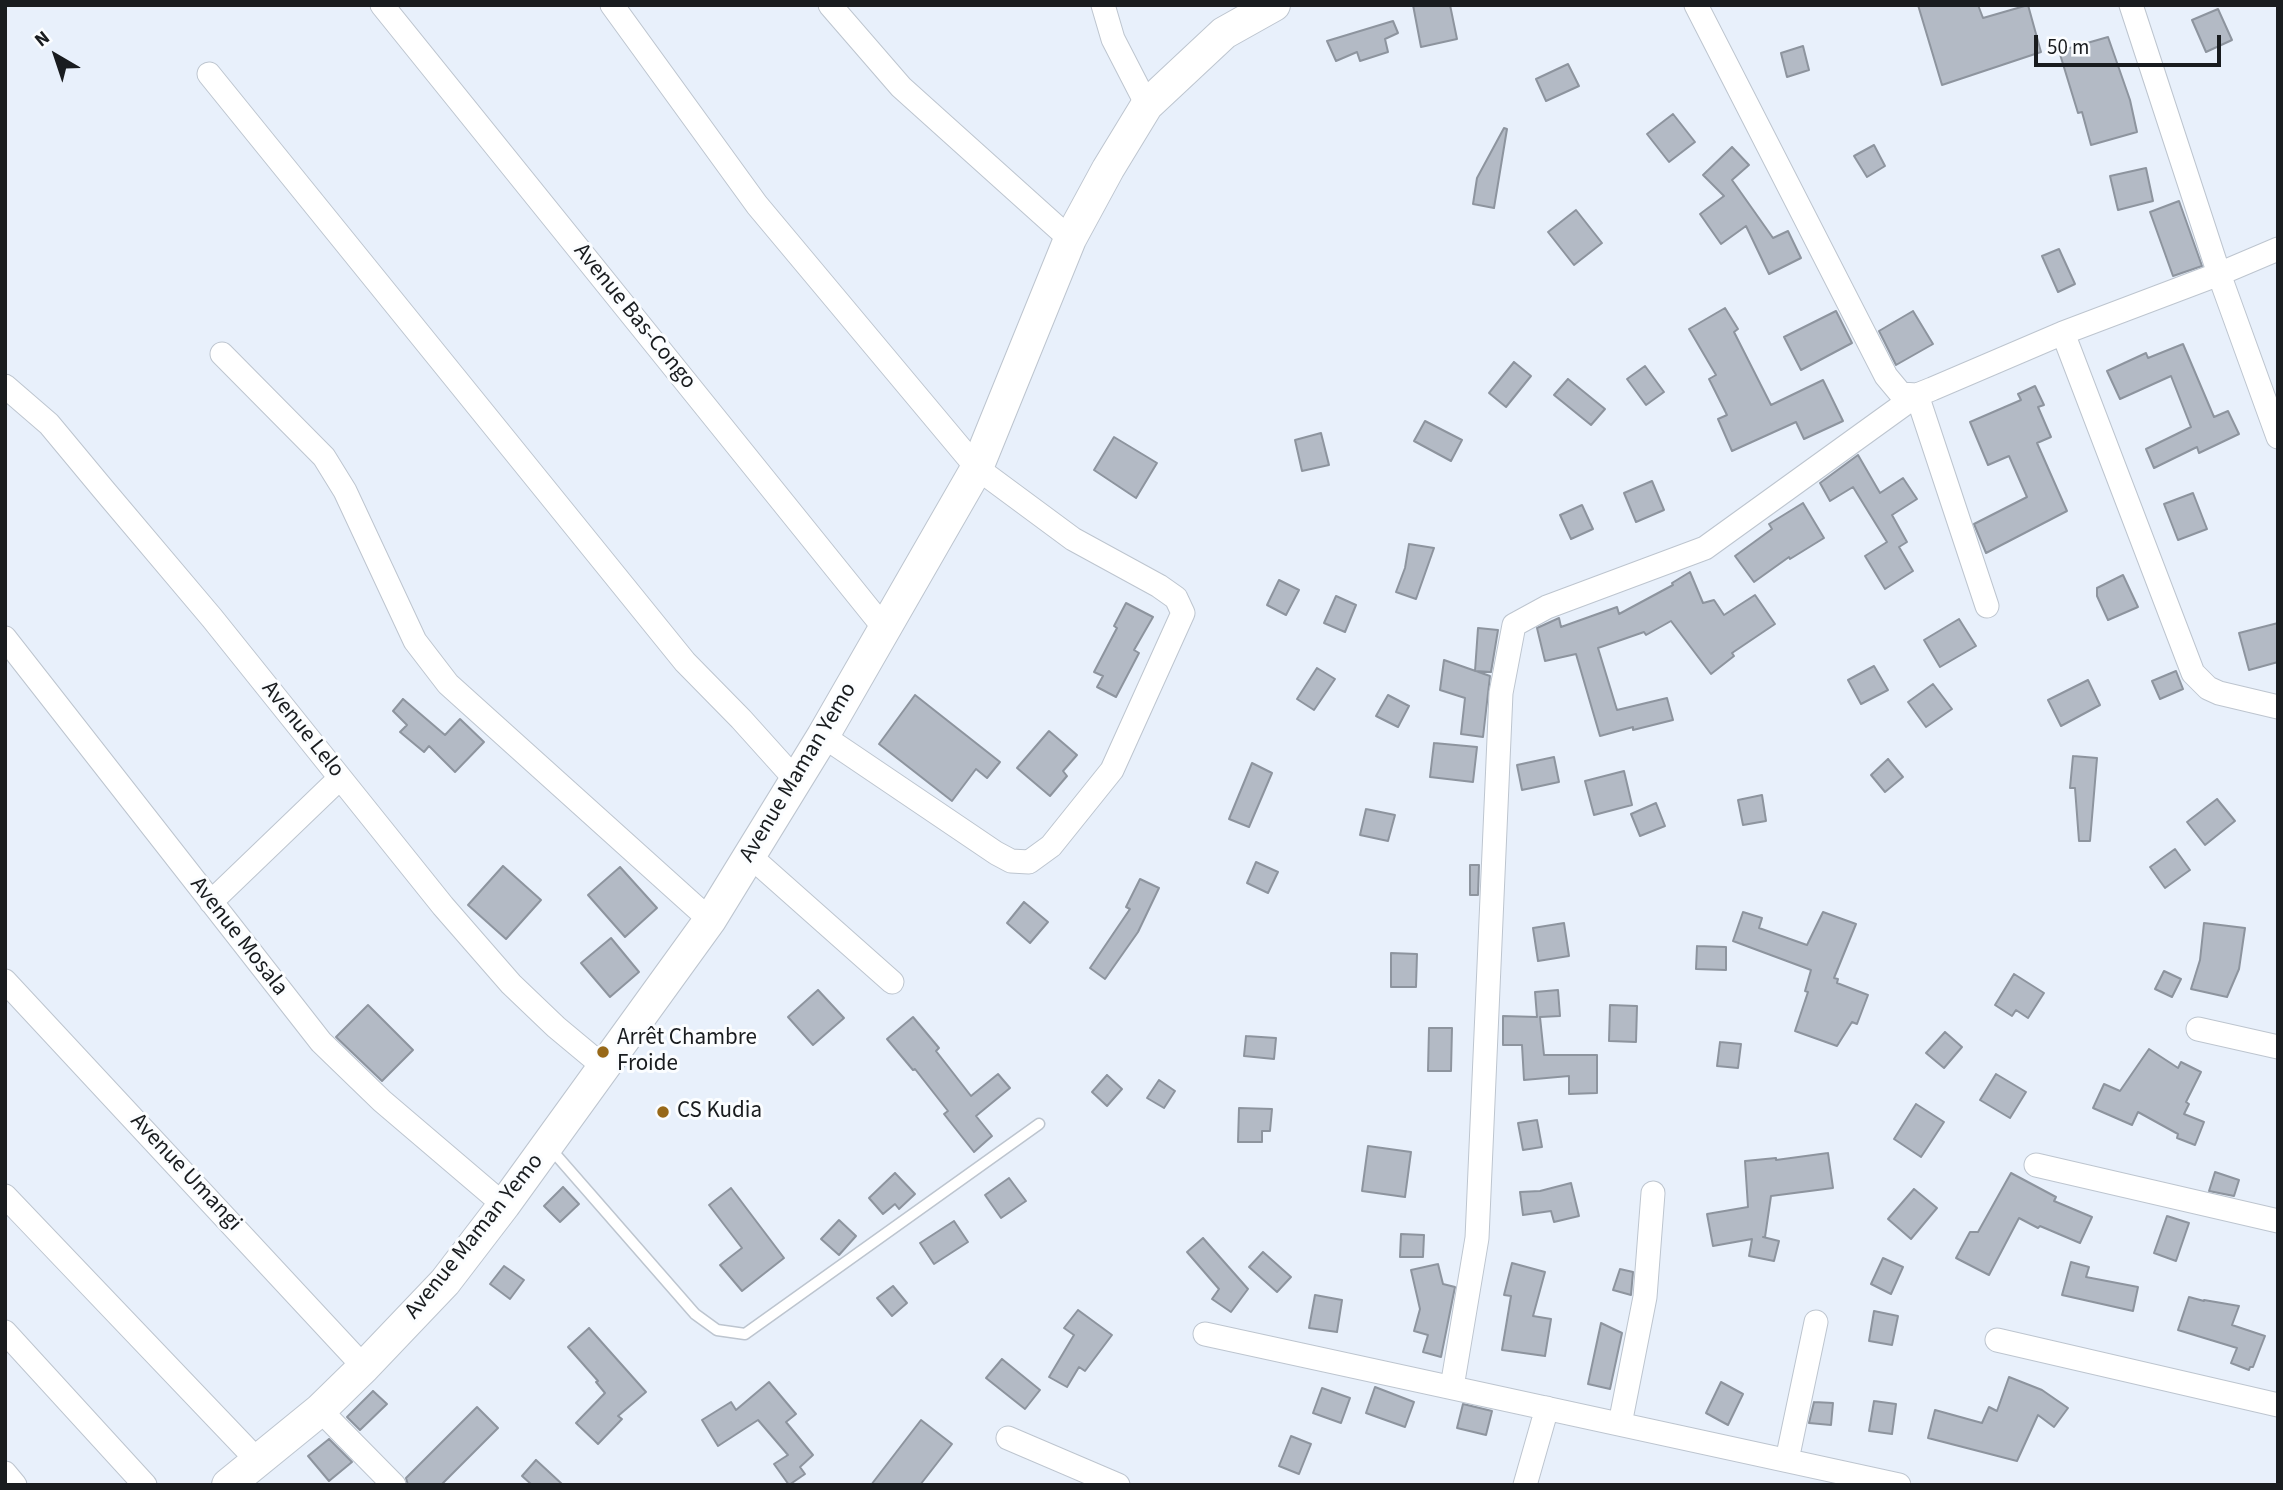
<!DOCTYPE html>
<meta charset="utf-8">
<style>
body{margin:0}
#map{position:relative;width:2283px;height:1490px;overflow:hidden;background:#e8f0fb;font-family:"Source Sans 3",sans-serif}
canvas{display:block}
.frame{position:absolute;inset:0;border:7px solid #191c1f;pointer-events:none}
.north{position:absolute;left:21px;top:21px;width:70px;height:70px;-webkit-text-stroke:5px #fbfdff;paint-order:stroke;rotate:321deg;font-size:19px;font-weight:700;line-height:28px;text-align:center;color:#191c1f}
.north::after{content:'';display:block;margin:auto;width:24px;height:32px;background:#191c1f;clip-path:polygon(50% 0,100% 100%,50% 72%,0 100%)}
.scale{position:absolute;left:2034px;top:35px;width:187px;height:32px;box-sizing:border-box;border:4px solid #191c1f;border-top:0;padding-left:9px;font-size:21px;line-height:24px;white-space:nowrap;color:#191c1f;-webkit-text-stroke:5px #fbfdff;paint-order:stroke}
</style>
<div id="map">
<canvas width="2283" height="1490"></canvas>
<div class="frame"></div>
<div class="north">N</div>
<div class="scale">50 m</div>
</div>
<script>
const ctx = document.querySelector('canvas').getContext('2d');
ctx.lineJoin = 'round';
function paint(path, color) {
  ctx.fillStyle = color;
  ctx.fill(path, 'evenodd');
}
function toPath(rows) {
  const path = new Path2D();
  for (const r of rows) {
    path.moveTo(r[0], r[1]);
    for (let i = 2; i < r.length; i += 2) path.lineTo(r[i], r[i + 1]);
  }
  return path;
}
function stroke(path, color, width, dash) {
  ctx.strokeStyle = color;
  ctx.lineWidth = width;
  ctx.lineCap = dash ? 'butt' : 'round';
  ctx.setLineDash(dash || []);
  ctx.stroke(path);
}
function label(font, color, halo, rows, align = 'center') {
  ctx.font = font + ' "Source Sans 3",sans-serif';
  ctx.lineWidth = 6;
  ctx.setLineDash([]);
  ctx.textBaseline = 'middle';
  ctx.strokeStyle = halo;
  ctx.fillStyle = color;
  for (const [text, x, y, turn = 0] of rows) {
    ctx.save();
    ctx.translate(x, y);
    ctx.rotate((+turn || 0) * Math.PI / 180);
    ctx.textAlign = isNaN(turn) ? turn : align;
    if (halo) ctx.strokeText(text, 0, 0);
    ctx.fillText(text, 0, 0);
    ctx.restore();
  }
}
const building = toPath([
 [1413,5,1450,5,1457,39,1421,47,1413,5],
 [1918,5,1978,5,1983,18,2028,5,2041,52,1942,85,1918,5],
 [2218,9,2232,40,2206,52,2192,20,2218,9],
 [1393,21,1398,33,1385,39,1388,52,1360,61,1357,52,1336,61,1327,41,1393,21],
 [2108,37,2130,100,2137,132,2091,145,2082,112,2078,113,2059,51,2108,37],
 [1803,46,1809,70,1787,77,1781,53,1803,46],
 [1568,64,1579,86,1546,101,1536,79,1568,64],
 [1673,114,1695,142,1669,162,1647,134,1673,114],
 [1504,128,1507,129,1494,208,1473,204,1477,178,1504,128],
 [1874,145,1885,166,1867,177,1854,156,1874,145],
 [1732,147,1749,165,1732,180,1773,238,1788,231,1801,258,1769,274,1746,226,1721,244,1700,214,1724,196,1703,175,1732,147],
 [2146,168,2153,201,2118,210,2110,176,2146,168],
 [2179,201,2202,266,2173,276,2150,212,2179,201],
 [1576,210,1602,243,1574,265,1548,232,1576,210],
 [2059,249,2075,284,2058,292,2042,256,2059,249],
 [1725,308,1738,329,1734,332,1771,405,1823,380,1843,421,1804,439,1796,422,1732,451,1718,419,1727,415,1709,379,1716,375,1689,329,1725,308],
 [1836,311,1852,343,1801,370,1784,337,1836,311],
 [1913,311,1933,344,1896,365,1879,331,1913,311],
 [2183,344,2214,417,2228,411,2239,434,2199,453,2197,447,2154,468,2146,449,2191,427,2171,376,2120,399,2107,371,2146,353,2148,358,2183,344],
 [1514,362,1531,376,1506,407,1489,393,1514,362],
 [1645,366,1664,392,1646,405,1627,379,1645,366],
 [1568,379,1605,409,1591,425,1554,395,1568,379],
 [2035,386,2044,405,2038,407,2051,437,2037,443,2067,511,1986,553,1974,524,2027,497,2009,456,1988,465,1970,422,2021,400,2018,394,2035,386],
 [1425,421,1462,440,1451,461,1414,441,1425,421],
 [1321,433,1329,465,1302,471,1295,440,1321,433],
 [1114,437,1157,463,1136,498,1094,470,1114,437],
 [1858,455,1880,493,1903,478,1917,499,1892,515,1907,542,1899,547,1913,571,1885,589,1865,556,1887,542,1853,487,1830,501,1820,483,1858,455],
 [1652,481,1664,510,1636,522,1624,493,1652,481],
 [2193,493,2207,529,2178,540,2164,504,2193,493],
 [1803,503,1824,538,1790,559,1789,557,1754,582,1735,556,1772,529,1769,524,1803,503],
 [1582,505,1593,529,1571,539,1560,515,1582,505],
 [1409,544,1434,548,1416,599,1396,592,1405,568,1409,544],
 [1690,572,1703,603,1714,600,1724,615,1755,595,1775,624,1732,653,1734,656,1711,674,1671,621,1646,635,1644,632,1598,648,1617,710,1667,698,1673,720,1633,730,1633,727,1600,736,1576,654,1545,661,1537,628,1559,618,1561,627,1617,607,1619,614,1673,585,1672,583,1690,572],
 [2123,575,2138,607,2108,620,2097,596,2097,588,2123,575],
 [1279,580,1299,590,1286,615,1267,605,1279,580],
 [1336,596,1356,605,1345,632,1324,623,1336,596],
 [1126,603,1153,617,1134,650,1139,653,1116,697,1097,687,1103,676,1094,672,1117,628,1114,626,1126,603],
 [1959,619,1976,646,1940,667,1924,640,1959,619],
 [2278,623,2278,662,2249,670,2239,633,2278,623],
 [1478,628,1498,630,1491,672,1475,671,1478,628],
 [1444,660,1490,676,1483,737,1461,734,1465,698,1440,690,1444,660],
 [1874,666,1888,690,1861,704,1848,680,1874,666],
 [1317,668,1335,679,1314,710,1297,699,1317,668],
 [2176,671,2183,689,2160,699,2152,681,2176,671],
 [2088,680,2100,705,2061,726,2048,700,2088,680],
 [1933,684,1952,709,1926,727,1908,702,1933,684],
 [915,695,1000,762,987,778,976,769,952,801,879,744,915,695],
 [1388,695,1409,706,1398,727,1376,716,1388,695],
 [403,699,445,735,460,719,484,742,455,772,429,746,424,752,400,732,407,725,393,711,403,699],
 [1049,731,1077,755,1063,771,1067,776,1050,796,1017,768,1049,731],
 [1434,743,1477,747,1473,782,1430,777,1434,743],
 [2073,756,2097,758,2090,841,2079,841,2075,788,2070,788,2073,756],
 [1554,757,1559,782,1522,790,1517,765,1554,757],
 [1888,759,1903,777,1885,792,1871,775,1888,759],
 [1252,763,1272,773,1249,827,1229,819,1252,763],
 [1624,771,1632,805,1594,815,1585,781,1624,771],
 [1762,795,1766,821,1743,825,1738,800,1762,795],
 [2217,799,2235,821,2205,845,2187,822,2217,799],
 [1656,803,1665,826,1640,836,1631,814,1656,803],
 [1366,809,1395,815,1388,841,1360,835,1366,809],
 [2175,849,2190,870,2165,888,2150,867,2175,849],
 [1256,862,1278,872,1268,893,1247,883,1256,862],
 [1470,865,1479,865,1478,895,1470,895,1470,865],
 [503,866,541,900,506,939,468,905,503,866],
 [620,867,657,908,625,937,588,895,620,867],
 [1140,879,1159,888,1138,932,1105,979,1090,968,1130,909,1126,907,1140,879],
 [1024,902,1048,922,1030,943,1007,923,1024,902],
 [1743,912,1762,918,1759,928,1807,945,1823,912,1856,924,1834,978,1838,979,1837,983,1868,995,1857,1024,1852,1022,1837,1046,1795,1031,1808,992,1805,991,1811,970,1733,941,1743,912],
 [1564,923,1569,956,1538,961,1533,928,1564,923],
 [2204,923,2245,928,2239,969,2227,997,2191,989,2200,960,2204,923],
 [611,938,639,972,610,997,581,963,611,938],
 [1697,946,1726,947,1726,970,1696,969,1697,946],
 [1391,953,1417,954,1416,987,1391,987,1391,953],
 [2164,971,2181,979,2172,997,2155,989,2164,971],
 [2014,974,2044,993,2028,1018,2016,1010,2012,1016,1995,1005,2014,974],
 [818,990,844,1018,813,1045,788,1017,818,990],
 [1558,990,1560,1016,1540,1017,1544,1055,1597,1055,1597,1093,1569,1094,1569,1076,1524,1080,1522,1045,1503,1045,1503,1016,1537,1017,1535,992,1558,990],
 [368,1005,413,1050,382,1081,336,1037,368,1005],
 [1610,1005,1637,1006,1636,1042,1609,1041,1610,1005],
 [913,1017,939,1048,936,1051,971,1096,998,1074,1010,1088,976,1116,992,1136,974,1152,944,1114,948,1111,915,1069,913,1070,887,1039,913,1017],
 [1429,1028,1452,1028,1451,1071,1428,1071,1429,1028],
 [1945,1032,1962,1047,1944,1068,1926,1053,1945,1032],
 [1246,1036,1276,1038,1274,1059,1244,1056,1246,1036],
 [1720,1042,1741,1044,1738,1068,1717,1066,1720,1042],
 [2149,1049,2178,1068,2181,1062,2201,1072,2186,1102,2189,1104,2184,1114,2204,1122,2195,1145,2177,1138,2178,1134,2138,1112,2132,1125,2093,1108,2104,1084,2120,1091,2149,1049],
 [1996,1074,2026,1092,2010,1118,1980,1100,1996,1074],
 [1107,1075,1122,1089,1107,1106,1092,1092,1107,1075],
 [1159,1080,1175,1091,1164,1108,1147,1098,1159,1080],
 [1916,1104,1944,1122,1921,1157,1894,1139,1916,1104],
 [1239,1108,1272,1109,1270,1131,1262,1131,1262,1142,1238,1142,1239,1108],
 [1537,1120,1542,1147,1523,1150,1518,1123,1537,1120],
 [1368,1146,1411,1152,1405,1197,1362,1191,1368,1146],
 [1828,1153,1833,1188,1771,1196,1765,1237,1763,1237,1779,1241,1774,1261,1749,1256,1752,1239,1713,1246,1707,1214,1748,1207,1745,1161,1776,1158,1776,1160,1828,1153],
 [2215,1172,2239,1180,2234,1196,2209,1191,2215,1172],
 [895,1173,915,1194,899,1209,895,1204,883,1214,869,1198,895,1173],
 [2011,1173,2056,1197,2054,1201,2092,1217,2080,1243,2040,1226,2038,1228,2019,1218,1989,1275,1956,1258,1970,1232,1978,1232,2011,1173],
 [1009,1178,1026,1201,1001,1218,985,1195,1009,1178],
 [1571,1183,1579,1216,1554,1222,1551,1211,1523,1215,1520,1192,1540,1191,1571,1183],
 [563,1187,579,1204,560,1222,544,1206,563,1187],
 [731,1188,784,1258,742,1291,720,1265,742,1248,709,1205,731,1188],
 [1914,1189,1937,1208,1911,1239,1888,1219,1914,1189],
 [2167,1216,2189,1223,2176,1261,2154,1253,2167,1216],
 [839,1220,856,1236,839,1255,821,1239,839,1220],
 [954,1221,968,1242,934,1264,920,1243,954,1221],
 [1401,1234,1424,1235,1423,1257,1400,1257,1401,1234],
 [1203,1238,1248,1289,1231,1312,1212,1299,1219,1289,1187,1252,1203,1238],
 [1263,1252,1291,1277,1277,1292,1249,1267,1263,1252],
 [1883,1258,1903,1267,1891,1294,1871,1284,1883,1258],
 [2071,1262,2089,1267,2086,1277,2138,1287,2133,1311,2062,1295,2071,1262],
 [1512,1263,1545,1272,1533,1316,1551,1319,1545,1356,1502,1350,1511,1296,1504,1295,1512,1263],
 [1438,1264,1443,1284,1455,1287,1441,1357,1423,1352,1428,1335,1414,1331,1420,1309,1411,1270,1438,1264],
 [504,1266,524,1280,510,1299,490,1284,504,1266],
 [1620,1269,1633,1272,1631,1295,1613,1290,1620,1269],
 [893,1286,907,1303,892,1316,877,1298,893,1286],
 [1315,1295,1342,1300,1337,1332,1309,1328,1315,1295],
 [2189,1297,2204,1301,2204,1300,2239,1306,2232,1325,2265,1336,2253,1367,2250,1367,2249,1370,2231,1363,2237,1348,2178,1330,2189,1297],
 [1078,1310,1112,1335,1085,1371,1079,1367,1067,1387,1049,1377,1074,1335,1064,1328,1078,1310],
 [1874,1311,1898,1316,1892,1345,1869,1341,1874,1311],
 [1601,1323,1622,1333,1610,1389,1588,1384,1601,1323],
 [589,1328,646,1392,618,1416,622,1419,598,1444,576,1423,605,1393,596,1382,598,1381,568,1347,589,1328],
 [1002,1359,1040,1390,1025,1409,986,1378,1002,1359],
 [2009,1377,2042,1390,2068,1408,2054,1427,2038,1415,2017,1461,1928,1438,1935,1410,1982,1423,1989,1407,1997,1411,2009,1377],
 [769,1382,796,1414,786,1422,813,1455,800,1467,805,1474,789,1485,774,1464,788,1455,758,1420,718,1446,702,1420,731,1402,736,1410,769,1382],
 [1721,1382,1743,1394,1728,1425,1706,1413,1721,1382],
 [1375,1387,1414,1402,1405,1427,1366,1413,1375,1387],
 [1322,1388,1350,1398,1341,1423,1313,1413,1322,1388],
 [373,1391,387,1404,360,1430,347,1417,373,1391],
 [1874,1401,1896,1404,1892,1434,1869,1431,1874,1401],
 [1814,1402,1833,1403,1831,1425,1809,1423,1814,1402],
 [1463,1404,1492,1411,1486,1435,1457,1428,1463,1404],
 [477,1407,498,1428,441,1485,408,1485,406,1478,477,1407],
 [921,1420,952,1444,920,1485,871,1485,921,1420],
 [1291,1436,1311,1444,1299,1474,1279,1466,1291,1436],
 [329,1439,352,1462,329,1481,308,1456,329,1439],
 [536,1460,563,1485,532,1485,522,1476,536,1460]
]);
paint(building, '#b3bac5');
stroke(building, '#8d949e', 2);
const lane = toPath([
 [550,1148,695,1314,717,1330,745,1334,1039,1124]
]);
const street = toPath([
 [382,5,885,629],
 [612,5,757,205,977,468,1073,539,1159,586,1176,598,1183,613,1112,770,1051,846,1029,862,1011,861,996,853,823,736],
 [830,5,901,87,1070,239],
 [1103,5,1113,39,1147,105],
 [1696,5,1886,376,1901,394,1917,395,1932,389,2063,333,2219,274,2278,249],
 [2131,5,2219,274,2278,437],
 [209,74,685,662,741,719,795,779],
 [2063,333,2193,673,2208,688,2219,693,2278,707],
 [222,354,324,457,345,491,415,641,448,684,710,920],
 [5,386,49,424,103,489,212,618,443,906,511,984,556,1027,604,1067],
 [5,638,321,1042,382,1101,504,1205],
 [750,856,892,982],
 [211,902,340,778],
 [5,981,364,1367],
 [2198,1029,2278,1047],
 [2036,1165,2278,1221],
 [5,1196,258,1461],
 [5,1332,145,1485],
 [1205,1334,1899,1485],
 [1997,1340,2278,1405],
 [1452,1387,1477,1238,1501,693,1514,625,1547,607,1705,548,1917,395,1987,606],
 [320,1410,394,1485],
 [1620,1424,1645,1297,1653,1193],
 [1008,1438,1118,1485],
 [1787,1460,1816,1322],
 [5,1473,15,1485],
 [1525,1485,1547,1408]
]);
const secondary = toPath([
 [228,1485,320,1410,364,1367,445,1282,504,1205,710,920,823,736,977,468,1070,239,1108,169,1147,105,1224,33,1274,5]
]);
stroke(lane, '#bdc5cf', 13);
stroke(street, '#bdc5cf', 25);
stroke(secondary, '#bdc5cf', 34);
stroke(lane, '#fff', 10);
stroke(street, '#fff', 23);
stroke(secondary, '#fff', 32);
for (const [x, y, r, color] of [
 [603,1052,7,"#976818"],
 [663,1112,7,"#976818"]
]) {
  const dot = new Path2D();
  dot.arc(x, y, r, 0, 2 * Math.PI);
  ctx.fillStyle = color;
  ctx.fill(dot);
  stroke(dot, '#fbfdff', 2.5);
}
label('23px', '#191c1f', '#fbfdff', [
 ["Avenue Bas-Congo",634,317,51],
 ["Avenue Lelo",302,730,51],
 ["Avenue Maman Yemo",799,773,-59],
 ["Avenue Mosala",238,937,52],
 ["Avenue Umangi",185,1173,47],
 ["Avenue Maman Yemo",475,1237,-51]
]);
label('23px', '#191c1f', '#fbfdff', [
 ["Arrêt Chambre",617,1039],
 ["Froide",617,1065],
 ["CS Kudia",677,1112]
], 'left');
</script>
